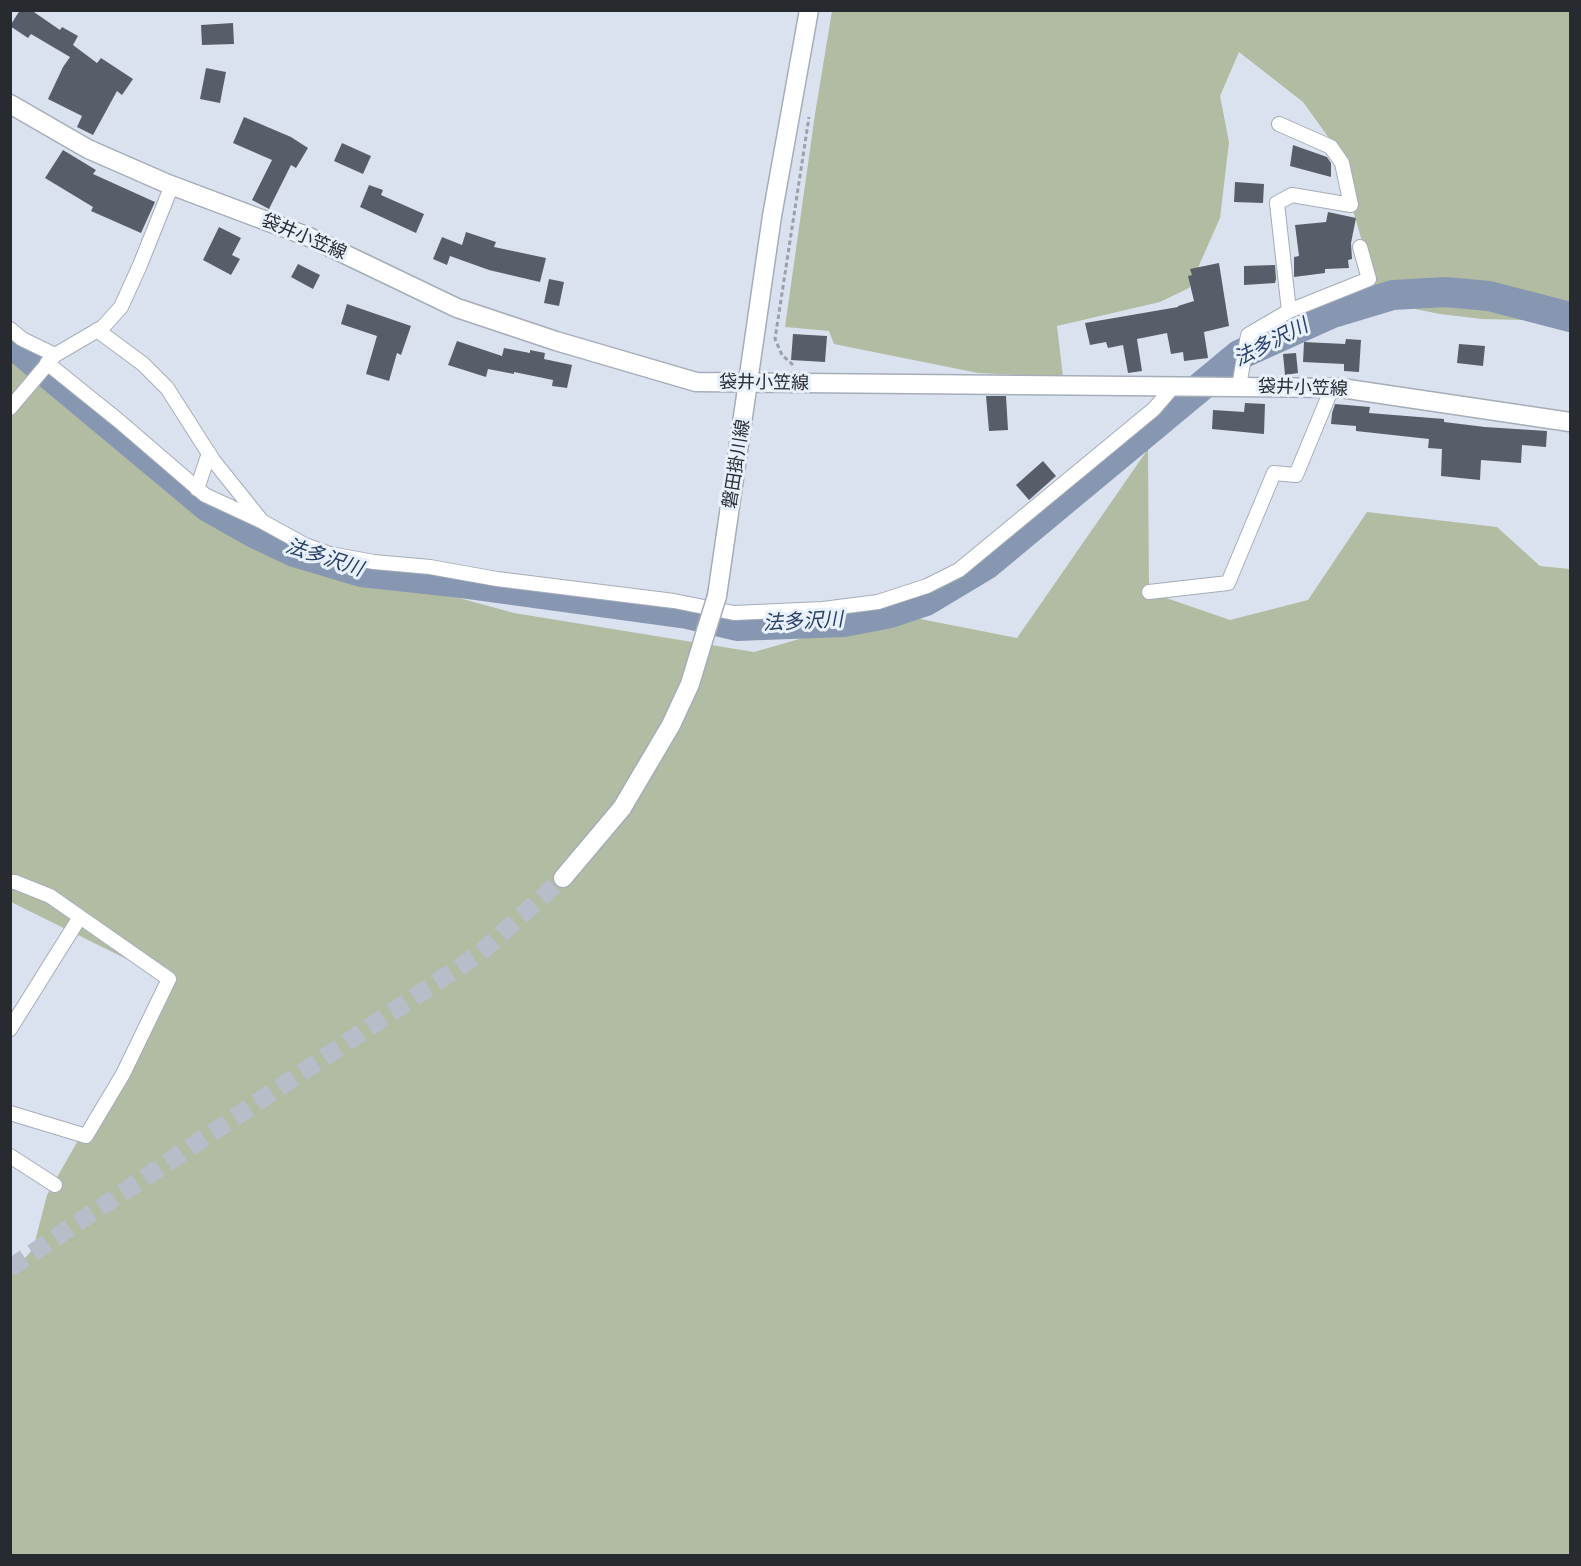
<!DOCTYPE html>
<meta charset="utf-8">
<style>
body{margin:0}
#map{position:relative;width:1581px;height:1566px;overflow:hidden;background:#dbe2ef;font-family:Rubik,sans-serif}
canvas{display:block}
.frame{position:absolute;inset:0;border:12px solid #272a2f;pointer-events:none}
</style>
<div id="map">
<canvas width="1581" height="1566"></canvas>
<div class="frame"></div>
</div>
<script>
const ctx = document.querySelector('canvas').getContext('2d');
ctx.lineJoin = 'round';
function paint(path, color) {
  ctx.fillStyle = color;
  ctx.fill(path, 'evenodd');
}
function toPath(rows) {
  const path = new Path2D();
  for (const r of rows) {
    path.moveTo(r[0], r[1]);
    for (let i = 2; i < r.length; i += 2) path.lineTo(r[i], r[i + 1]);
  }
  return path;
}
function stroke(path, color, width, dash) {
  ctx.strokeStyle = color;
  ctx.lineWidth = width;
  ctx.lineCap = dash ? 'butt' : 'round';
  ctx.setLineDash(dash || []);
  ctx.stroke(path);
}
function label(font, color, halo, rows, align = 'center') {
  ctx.font = font + ' Rubik,"Noto Sans JP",sans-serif';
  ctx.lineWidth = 6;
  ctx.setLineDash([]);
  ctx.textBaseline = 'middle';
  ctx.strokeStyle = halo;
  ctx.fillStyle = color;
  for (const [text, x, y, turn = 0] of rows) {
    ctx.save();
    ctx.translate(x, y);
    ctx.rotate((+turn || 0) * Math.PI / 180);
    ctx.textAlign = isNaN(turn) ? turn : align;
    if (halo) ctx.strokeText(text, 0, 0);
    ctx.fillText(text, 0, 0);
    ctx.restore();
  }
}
paint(toPath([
 [832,11,1570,11,1570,316,1525,320,1482,319,1440,314,1385,303,1375,286,1334,145,1303,102,1239,52,1220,96,1229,142,1220,218,1189,288,1160,302,1057,326,1063,377,978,373,834,344,829,331,785,327,815,114],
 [10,339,205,495,346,567,514,613,754,652,890,613,1017,638,1148,449,1149,592,1230,620,1308,600,1367,512,1497,527,1540,566,1570,569,1570,1555,11,1555,11,1274,33,1249,47,1195,169,980,11,902]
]), '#b2bca2');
stroke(toPath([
 [10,342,208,507,254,533,294,552,361,572,453,582,687,614,737,626,844,622,890,613,926,601,986,565,1239,355,1330,314,1393,295,1445,292,1489,296,1570,317]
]), '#8897b1', 30);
paint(toPath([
 [20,10,31,10,60,30,62,27,78,36,73,45,97,63,101,58,133,79,122,95,117,91,93,135,77,127,82,116,48,99,63,67,70,57,31,34,28,38,10,26],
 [233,23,234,44,202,45,201,25],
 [206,68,226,72,220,103,200,99],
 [244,117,291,137,308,148,296,168,291,165,269,209,252,200,272,160,233,143],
 [342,143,371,156,363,174,334,161],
 [1293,145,1327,157,1331,163,1331,177,1290,166],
 [63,150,96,170,93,174,155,202,141,233,91,211,93,207,45,178],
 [1235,182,1264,184,1263,203,1234,202],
 [369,185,383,190,381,195,424,214,416,233,360,207],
 [1328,212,1356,218,1351,243,1352,259,1348,260,1349,268,1325,269,1325,273,1294,277,1294,257,1299,256,1295,225,1326,222],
 [219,227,241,238,232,255,240,259,231,275,203,260],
 [466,232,496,242,494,247,546,258,540,282,489,270,450,256,447,265,433,259,442,237,462,245],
 [1219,263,1229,326,1204,332,1208,358,1184,361,1183,352,1171,354,1167,333,1137,339,1142,371,1128,373,1123,345,1108,348,1106,342,1090,345,1085,323,1178,307,1178,306,1194,301,1188,276,1192,275,1190,269],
 [298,264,320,275,313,289,291,277],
 [1275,265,1276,279,1275,283,1244,285,1244,266],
 [549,279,564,282,559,306,544,303],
 [347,304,411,326,401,355,397,353,389,381,366,374,377,336,341,324],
 [793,334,827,336,825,362,791,360],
 [1346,339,1361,340,1359,372,1344,371,1344,364,1303,362,1304,342,1345,344],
 [457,341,502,356,504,348,530,353,530,350,545,353,544,359,572,365,567,388,552,386,553,380,514,372,514,374,488,369,486,377,448,365],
 [1459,344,1485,346,1483,366,1457,363],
 [1296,353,1298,373,1285,375,1283,354],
 [986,396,1006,396,1008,430,989,431],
 [1245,403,1265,404,1264,434,1212,429,1213,410,1244,412],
 [1335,404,1370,407,1369,413,1444,419,1444,422,1485,427,1547,431,1546,447,1522,445,1521,463,1481,460,1480,480,1441,476,1442,449,1428,448,1429,439,1356,431,1356,426,1331,424,1332,413],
 [1043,461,1056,476,1029,500,1016,485]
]), '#585e69');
stroke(toPath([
 [10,1268,480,953,563,878]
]), '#b7bdc9', 18, [18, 9]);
const minor = toPath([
 [1279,124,1331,147,1342,163,1351,205,1292,195,1277,203,1289,311],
 [10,329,22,339,55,355],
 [97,330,143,364,167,388,213,460,261,520],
 [47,363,119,421,205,495,263,522,305,545,330,554,374,562,430,567,497,579,674,601,734,613,823,609,878,602,927,586,959,570,1154,409,1173,387],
 [1239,386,1248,335,1289,311,1369,279,1360,247],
 [10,408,55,355,103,327,121,307,140,265,172,185],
 [197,489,209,453],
 [1149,592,1228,583,1274,473,1296,475,1332,388],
 [10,882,15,882,50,896,169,979,123,1074,86,1136,10,1113],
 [10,1029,80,917],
 [10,1156,55,1185]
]);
const secondary = toPath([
 [10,104,88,149,168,184,309,237,457,308,556,341,696,382,1341,388,1570,422],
 [717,596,772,216,809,10],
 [563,878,622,808,671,725,690,684,706,631]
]);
stroke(minor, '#a5adb9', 16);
stroke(secondary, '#a5adb9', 21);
stroke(toPath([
 [793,365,782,355,775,339,809,117]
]), '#9ba1ab', 3, [4.5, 3]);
stroke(minor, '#fff', 14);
stroke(secondary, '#fff', 18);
const secondaryBridge = toPath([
 [706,631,717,596]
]);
stroke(secondaryBridge, '#a5adb9', 21, []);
stroke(secondaryBridge, '#fff', 18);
label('18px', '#272a2f', '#e8f0fc', [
 ["袋井小笠線",304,237,23],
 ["袋井小笠線",764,383,1],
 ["袋井小笠線",1303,388,2],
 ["磐田掛川線",737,464,-81]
]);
label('italic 20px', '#283f65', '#e8f0fc', [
 ["法多沢川",1271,343,-27],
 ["法多沢川",324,558,18],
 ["法多沢川",803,622,-3]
]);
</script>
